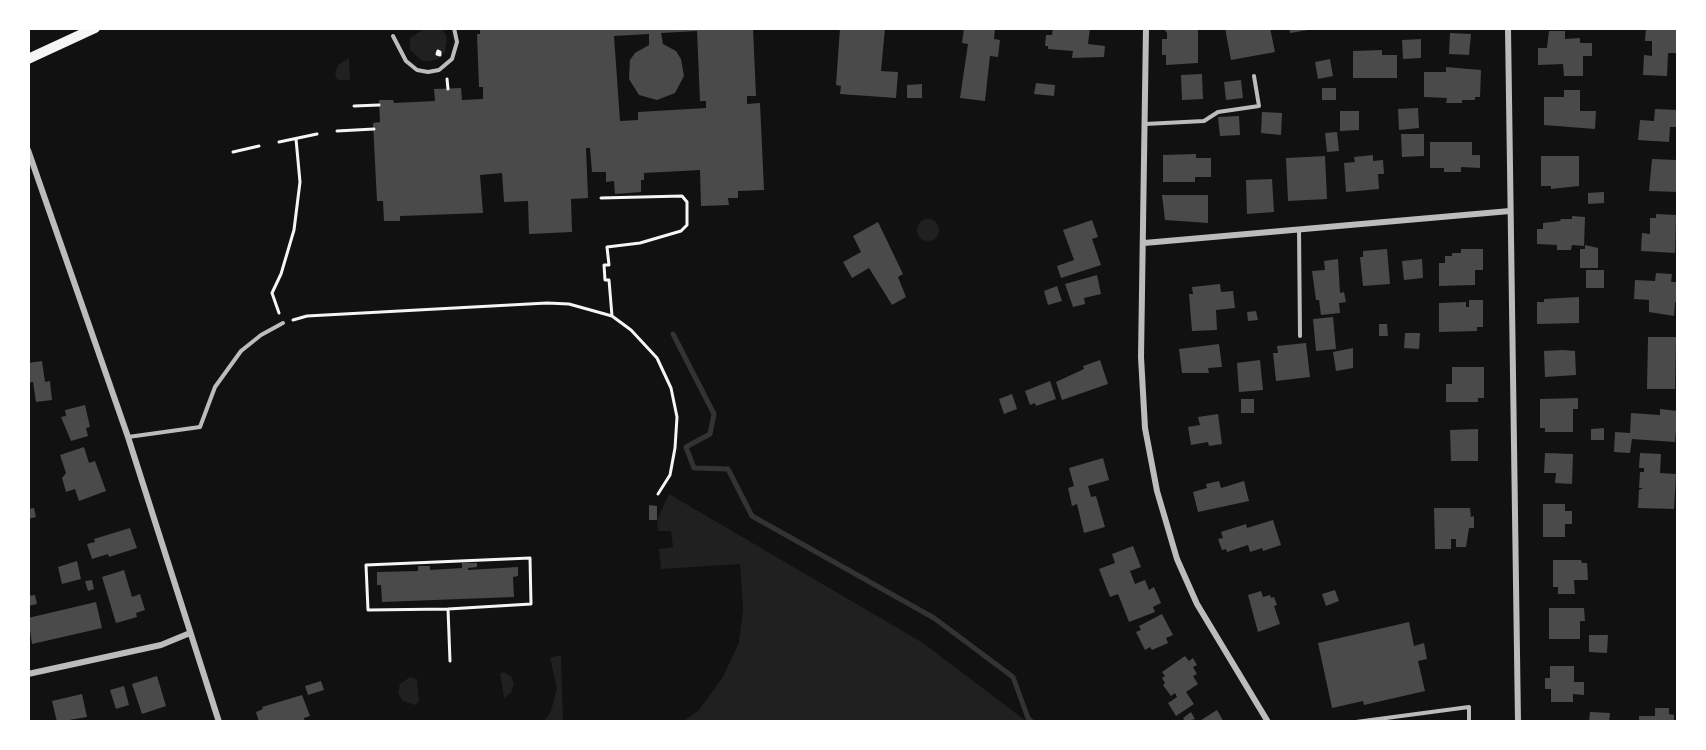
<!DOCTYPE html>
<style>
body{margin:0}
#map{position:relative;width:1706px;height:750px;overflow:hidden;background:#111;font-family:"Fira Sans",sans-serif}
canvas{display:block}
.frame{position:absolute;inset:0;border:30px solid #fff;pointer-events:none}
</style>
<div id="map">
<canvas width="1706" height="750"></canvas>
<div class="frame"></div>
</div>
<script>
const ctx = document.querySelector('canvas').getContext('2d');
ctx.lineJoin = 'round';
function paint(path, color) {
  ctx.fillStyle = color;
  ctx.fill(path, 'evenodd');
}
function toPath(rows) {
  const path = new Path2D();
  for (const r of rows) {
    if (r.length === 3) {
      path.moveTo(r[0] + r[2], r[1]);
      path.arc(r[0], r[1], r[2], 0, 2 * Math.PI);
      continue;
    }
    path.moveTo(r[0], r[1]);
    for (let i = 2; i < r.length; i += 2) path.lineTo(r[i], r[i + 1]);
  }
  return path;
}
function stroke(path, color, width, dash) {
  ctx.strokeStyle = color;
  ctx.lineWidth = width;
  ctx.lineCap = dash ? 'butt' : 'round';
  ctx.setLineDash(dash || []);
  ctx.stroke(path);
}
paint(toPath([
 [424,29,442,29,447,37,445,52,444,54,440,51,436,54,440,58,432,61,422,61,410,50,410,38],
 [349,58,350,80,338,80,335,75,338,65],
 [928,230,11],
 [669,494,923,643,1026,721,684,721,699,710,723,677,739,642,743,609,740,564,661,569,659,549,673,547,671,531,658,531,657,520],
 [561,655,563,721,544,721,551,711,557,688,550,658],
 [503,672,511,676,514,684,511,693,504,698,500,674],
 [410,677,417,679,419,702,415,705,403,701,398,693,400,684]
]), '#202020');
stroke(toPath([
 [673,334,714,414,710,434,686,447,694,468,728,469,752,516,934,618,1013,677,1028,718,1032,722]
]), '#333', 5);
paint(toPath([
 [480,28,753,28,756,96,747,96,747,104,760,103,764,190,738,191,738,198,728,198,729,205,701,206,700,170,644,173,644,180,641,180,641,192,615,194,614,181,606,182,606,172,592,172,590,148,586,148,588,198,571,199,572,232,529,234,528,201,504,202,502,173,480,175,483,213,400,216,400,221,384,221,383,201,377,201,373,123,380,122,379,100,393,100,394,103,435,101,434,89,461,88,462,100,483,99,483,87,479,87,477,34,480,34],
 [697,31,700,101,706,101,706,108,638,112,638,120,620,121,614,36,649,34,649,45,635,53,630,60,629,79,639,95,657,100,675,93,684,76,681,59,676,51,663,44,661,33],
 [840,28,885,28,881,71,898,72,896,98,840,94,841,86,836,85],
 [964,28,995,28,994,39,1000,40,998,57,990,56,985,101,960,98,968,44,962,43],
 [1053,28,1090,28,1088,44,1105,46,1104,57,1072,58,1073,51,1048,49,1048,46,1045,46,1046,35,1052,35],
 [1163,28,1198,28,1198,63,1166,65,1166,55,1162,55,1162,39,1167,39,1167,33],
 [1225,28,1270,28,1275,52,1231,60],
 [1289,28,1308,28,1308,30,1290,33],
 [1646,28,1678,28,1678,53,1668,53,1667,76,1643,75,1644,55,1652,56,1652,41,1645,41],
 [1549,31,1565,31,1565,39,1580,38,1580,43,1592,43,1592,56,1583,56,1583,76,1564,76,1563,64,1538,65,1538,48,1547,48],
 [1450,33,1471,34,1469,55,1449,54],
 [1421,39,1421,58,1403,59,1402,40],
 [1382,50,1382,55,1397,55,1397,78,1353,78,1353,51],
 [1330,59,1333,76,1318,79,1315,62],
 [1446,67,1481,70,1480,97,1475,97,1475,100,1462,100,1462,103,1446,103,1447,98,1424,97,1424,72,1446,72],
 [1202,74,1203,99,1182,100,1181,75],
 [1241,80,1243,98,1226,100,1224,82],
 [1036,83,1055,85,1054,96,1034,94],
 [922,84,922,98,907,98,907,85],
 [1322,88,1336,88,1336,100,1322,100],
 [1564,90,1580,90,1580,111,1596,111,1595,129,1544,125,1544,97,1564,97],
 [1418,108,1419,128,1399,130,1398,109],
 [1655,109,1678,110,1678,127,1670,127,1669,142,1638,140,1640,120,1654,121],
 [1340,111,1359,111,1359,130,1340,131],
 [1262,112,1282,113,1281,135,1261,133],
 [1239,116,1240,135,1220,136,1218,117],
 [1337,132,1339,151,1327,152,1325,133],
 [1401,134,1424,134,1424,156,1402,157],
 [1430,142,1472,142,1472,155,1480,155,1480,168,1461,167,1461,172,1444,172,1444,168,1430,168],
 [1196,154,1196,158,1211,158,1211,177,1195,177,1195,182,1163,182,1163,155],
 [1373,155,1373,161,1383,160,1384,174,1378,174,1379,189,1346,192,1344,163,1355,162,1354,157],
 [1325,156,1327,199,1288,201,1286,158],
 [1541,156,1579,156,1579,186,1551,189,1551,186,1541,186],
 [1652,159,1677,160,1678,192,1649,191],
 [1272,179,1274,212,1247,214,1246,180],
 [1604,192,1604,203,1588,204,1588,193],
 [1162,195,1208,195,1208,223,1165,220],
 [1656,214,1676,215,1675,253,1641,251,1642,233,1650,234,1650,218,1656,218],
 [1572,216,1585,217,1584,246,1572,245,1571,250,1557,250,1557,245,1537,244,1537,229,1543,229,1543,223,1560,221,1561,219,1572,219],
 [1092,220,1098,237,1092,239,1101,265,1061,278,1057,266,1074,260,1063,230],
 [878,222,903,274,898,277,906,297,892,305,869,268,852,278,843,262,861,252,853,236],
 [1585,245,1598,248,1598,268,1580,268,1580,249,1585,249],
 [1387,249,1390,284,1363,286,1360,257,1363,257,1363,251],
 [1461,249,1483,249,1483,270,1475,270,1475,285,1439,286,1439,263,1445,263,1445,256,1452,256,1452,253,1461,253],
 [1338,259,1340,293,1344,292,1346,302,1339,303,1340,313,1321,315,1319,300,1316,300,1312,271,1325,270,1324,261],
 [1422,259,1423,278,1404,280,1402,261],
 [1586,270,1604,270,1604,288,1586,288],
 [1656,273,1672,274,1671,282,1676,282,1678,302,1675,302,1674,316,1649,312,1649,300,1634,299,1635,280,1655,281],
 [1097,275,1101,294,1084,298,1085,304,1073,307,1065,284],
 [1220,284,1221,292,1233,291,1235,308,1216,310,1217,330,1192,331,1189,294,1193,294,1192,287],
 [1057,286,1062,301,1048,305,1044,291],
 [1579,297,1579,323,1537,324,1537,302,1544,302,1544,299],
 [1469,300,1483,300,1483,327,1477,327,1477,331,1439,332,1439,303,1466,302,1466,307,1469,307],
 [1256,311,1258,320,1248,321,1247,312],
 [1333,317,1336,349,1316,351,1313,319],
 [1379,324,1387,324,1388,336,1379,336],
 [1405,333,1420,333,1419,349,1404,348],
 [1648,337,1676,337,1675,389,1647,389],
 [1306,343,1310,377,1276,381,1273,353,1278,353,1277,346],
 [1219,344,1222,367,1208,368,1209,373,1182,373,1179,349],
 [1353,348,1353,368,1336,371,1333,352],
 [1562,350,1575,351,1576,375,1545,377,1544,351],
 [1100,360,1108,384,1062,400,1056,382,1084,369,1083,366],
 [1260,360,1263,390,1239,392,1237,363],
 [42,361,45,382,50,381,52,400,36,402,33,382,28,383,28,363],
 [1452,367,1484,367,1484,398,1478,398,1478,402,1446,402,1446,384,1452,384],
 [1050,381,1056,399,1036,406,1035,403,1030,405,1025,391],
 [1012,394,1017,409,1004,414,999,399],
 [1578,398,1578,409,1573,409,1573,432,1545,432,1545,428,1540,428,1540,399],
 [1241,399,1254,399,1254,413,1241,413],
 [85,405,90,427,86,428,88,436,71,441,61,417,66,416,65,410],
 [1660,409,1678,411,1675,442,1632,439,1630,453,1614,452,1615,432,1630,433,1631,413,1660,415],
 [1218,414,1222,444,1209,446,1208,442,1191,445,1188,427,1200,425,1198,417],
 [1604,428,1604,440,1591,440,1591,429],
 [1478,429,1478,461,1451,461,1450,430],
 [84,447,89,463,95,461,106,491,79,501,75,489,66,492,62,478,66,473,60,455],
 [1545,453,1573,454,1572,484,1555,483,1556,473,1544,473],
 [1640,453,1661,454,1660,473,1676,474,1674,509,1638,508,1639,490,1643,488,1639,488,1640,472,1644,472,1644,468,1639,468],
 [1103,458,1109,480,1088,486,1091,497,1096,496,1105,527,1084,533,1077,504,1072,506,1068,488,1074,486,1069,468],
 [1219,481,1221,488,1244,481,1249,501,1198,512,1193,492,1207,488,1206,484],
 [1543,504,1565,504,1565,511,1572,511,1572,524,1565,524,1565,537,1543,537],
 [649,505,657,506,657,520,649,520],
 [34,508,36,517,28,519,28,509],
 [1434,508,1470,508,1471,517,1474,516,1474,528,1469,528,1466,547,1456,547,1456,539,1451,539,1451,549,1435,549],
 [1273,520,1281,545,1263,551,1262,548,1250,552,1248,545,1227,552,1226,549,1222,550,1218,539,1223,538,1221,532,1246,524,1247,528],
 [130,528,137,548,109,557,108,554,92,559,87,544,95,542,94,539],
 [1133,546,1141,567,1130,571,1135,584,1145,580,1149,590,1154,587,1161,603,1153,607,1155,612,1129,622,1118,594,1110,597,1099,569,1115,563,1112,554],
 [1553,560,1581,560,1582,563,1587,563,1588,580,1574,580,1575,594,1558,594,1558,587,1553,587],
 [77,561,81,579,62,584,58,567],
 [462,563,477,563,477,567,468,568,468,570,518,567,518,576,513,577,514,597,382,602,381,585,377,585,377,572,418,571,418,566,430,566,430,570,462,568],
 [124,570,132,597,140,594,145,610,136,613,137,617,116,623,102,577],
 [92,580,94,589,88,591,85,581],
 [1335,590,1339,601,1326,606,1322,594],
 [1261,591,1263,597,1270,595,1271,598,1274,597,1277,605,1274,606,1280,624,1258,632,1248,595],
 [35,595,37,604,28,606,28,596],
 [96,602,102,628,32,644,28,618],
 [1549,608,1584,608,1585,621,1580,621,1580,639,1549,639],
 [1162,614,1173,635,1166,638,1168,643,1152,650,1150,647,1145,650,1136,632,1141,630,1139,626],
 [1409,622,1414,646,1424,643,1427,659,1418,661,1425,691,1364,705,1363,701,1332,708,1318,643],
 [1589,635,1608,635,1607,653,1589,652],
 [1185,656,1189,661,1193,658,1197,665,1193,667,1197,674,1193,676,1198,684,1186,692,1194,704,1176,716,1168,703,1177,697,1175,693,1171,696,1163,685,1165,683,1162,678,1165,676,1162,672],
 [1550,666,1574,666,1574,682,1584,682,1584,695,1573,694,1573,702,1551,702,1551,689,1545,689,1545,678,1550,678],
 [157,676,166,706,142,714,132,684],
 [321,681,324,690,308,695,305,686],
 [124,686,129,705,116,709,110,690],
 [82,694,87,717,57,722,52,701],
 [302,695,310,716,304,718,305,722,259,722,256,712,263,709,262,707],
 [1655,708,1669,708,1669,714,1674,715,1674,722,1639,722,1639,716,1655,716],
 [1217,710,1224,722,1198,722],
 [1191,712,1195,719,1185,722,1183,718],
 [1590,712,1610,713,1609,722,1589,722]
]), '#4a4a4a');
stroke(toPath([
 [438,51,440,52,440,55,437,54,438,51],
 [447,79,448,89],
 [354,106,379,105],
 [337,131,374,129],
 [279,142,317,134],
 [233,152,259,146],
 [601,198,682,196,687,202,687,225,681,231,640,243,607,247,609,265,604,265,605,280,609,280,612,316],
 [279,313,272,293,281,274,294,230,300,182,296,139],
 [293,320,307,316,547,303,569,304,612,316,631,330,657,358,671,388,677,417,675,448,670,475,658,494],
 [448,609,531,604,530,558,366,565,368,610,448,609,450,661]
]), '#f5f5f5', 3);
stroke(toPath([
 [393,36,406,61,417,70,428,72,439,70,452,59,457,42,454,28],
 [1145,124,1204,121,1218,112,1259,106,1254,76],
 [1299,229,1300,336],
 [128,437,200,427,215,387,241,351,261,335,283,323],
 [1356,722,1469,707,1469,722]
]), '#bcbcbc', 4);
stroke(toPath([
 [1146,28,1141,357,1145,428,1157,491,1177,559,1197,604,1268,722],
 [1508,28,1518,722],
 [28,150,128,437,219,722],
 [1144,243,1510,211],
 [28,674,161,645,190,633]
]), '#bcbcbc', 6);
stroke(toPath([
 [28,59,95,28]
]), '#f5f5f5', 10);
</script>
